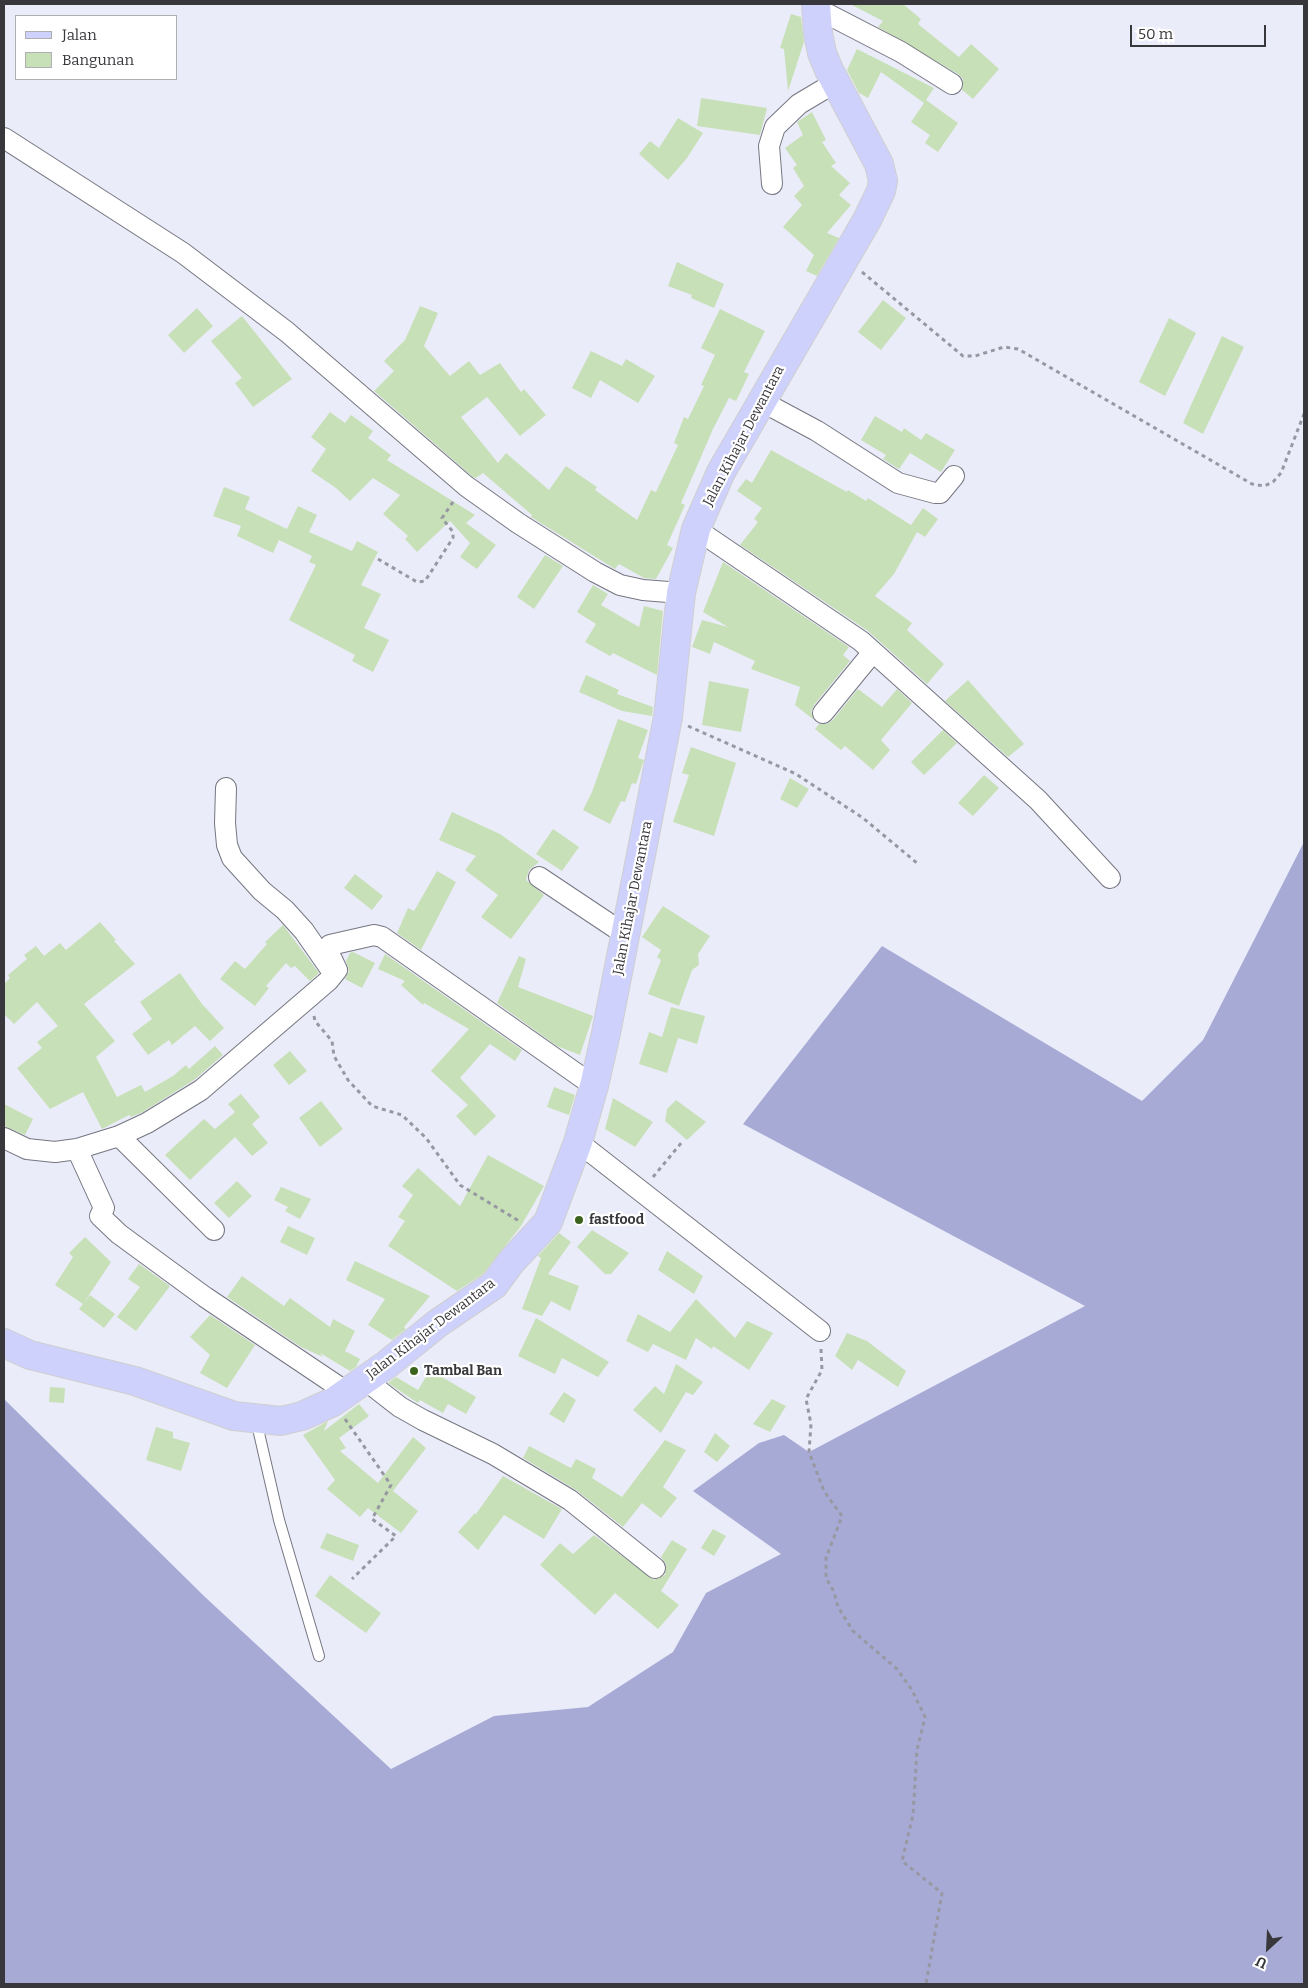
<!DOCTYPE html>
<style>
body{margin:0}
#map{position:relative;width:1308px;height:1988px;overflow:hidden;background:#ebecf9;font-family:Bitter,serif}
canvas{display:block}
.frame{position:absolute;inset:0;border:5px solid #37373c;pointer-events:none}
.legend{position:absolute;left:15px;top:15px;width:162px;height:65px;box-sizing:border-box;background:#fff;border:1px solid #afafb1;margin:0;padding:6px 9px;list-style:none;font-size:15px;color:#37373c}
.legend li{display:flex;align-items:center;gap:10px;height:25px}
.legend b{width:25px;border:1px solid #afafb1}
.north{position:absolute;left:1243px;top:1923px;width:50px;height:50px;-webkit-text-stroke:4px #fff;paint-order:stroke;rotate:205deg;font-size:14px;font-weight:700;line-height:20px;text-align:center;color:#37373c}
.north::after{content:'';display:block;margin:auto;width:18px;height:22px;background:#37373c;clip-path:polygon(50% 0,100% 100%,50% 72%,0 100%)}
.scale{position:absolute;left:1130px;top:25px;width:136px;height:22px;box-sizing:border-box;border:2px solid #37373c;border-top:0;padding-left:6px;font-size:15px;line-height:18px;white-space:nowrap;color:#37373c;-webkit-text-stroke:4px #fff;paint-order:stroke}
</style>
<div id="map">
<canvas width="1308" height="1988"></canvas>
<div class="frame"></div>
<ul class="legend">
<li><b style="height:6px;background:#ced1fb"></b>Jalan</li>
<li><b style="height:14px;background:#c7e0b7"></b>Bangunan</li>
</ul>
<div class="north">U</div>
<div class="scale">50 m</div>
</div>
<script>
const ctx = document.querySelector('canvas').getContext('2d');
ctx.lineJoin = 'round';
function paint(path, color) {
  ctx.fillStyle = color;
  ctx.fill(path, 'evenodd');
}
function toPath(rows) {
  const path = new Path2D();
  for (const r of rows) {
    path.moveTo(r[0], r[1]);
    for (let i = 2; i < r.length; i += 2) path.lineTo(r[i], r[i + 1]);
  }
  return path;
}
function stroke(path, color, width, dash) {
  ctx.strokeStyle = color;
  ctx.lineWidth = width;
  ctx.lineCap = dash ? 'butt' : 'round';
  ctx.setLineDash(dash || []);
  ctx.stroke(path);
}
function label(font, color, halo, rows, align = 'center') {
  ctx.font = font + ' Bitter,serif';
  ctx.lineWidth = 4.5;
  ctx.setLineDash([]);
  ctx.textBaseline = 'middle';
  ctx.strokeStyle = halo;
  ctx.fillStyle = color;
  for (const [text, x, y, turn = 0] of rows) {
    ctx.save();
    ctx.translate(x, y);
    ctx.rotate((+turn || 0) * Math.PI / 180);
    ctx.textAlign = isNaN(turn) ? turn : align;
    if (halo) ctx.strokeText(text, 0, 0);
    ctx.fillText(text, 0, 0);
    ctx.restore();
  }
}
paint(toPath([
 [1304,842,1304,1984,4,1984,4,1399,205,1597,391,1769,494,1716,588,1707,673,1652,706,1593,781,1554,693,1491,759,1443,784,1435,809,1452,1085,1306,743,1124,882,946,1142,1101,1203,1040]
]), '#a7aad5');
paint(toPath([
 [850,4,903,4,921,19,918,24,959,57,971,44,999,69,973,99,962,90,963,79,958,74,878,27,883,21],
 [791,14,801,17,804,42,788,91,784,49,780,48],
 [857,49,934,88,926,100,958,123,938,152,925,143,930,135,911,122,924,103,881,72,868,98,859,93,847,70],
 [701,98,767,108,760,135,697,126],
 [812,112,826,140,822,142,836,163,831,166,850,183,839,195,851,205,827,233,839,238,817,276,806,271,814,255,783,227,802,205,794,196,804,186,793,168,797,165,785,148,803,135,797,122],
 [678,118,703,133,687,158,668,180,639,154,650,141,659,148],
 [677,262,724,284,714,308,691,298,692,295,668,286],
 [883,300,906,318,881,350,858,332],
 [420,306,438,313,424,346,450,376,469,361,480,375,500,363,521,392,524,389,546,415,520,436,487,397,461,417,498,463,506,453,549,490,566,466,597,487,595,490,637,520,651,490,656,492,678,445,674,443,684,417,688,419,704,386,701,385,715,355,701,348,720,309,765,331,744,372,749,374,736,401,729,398,713,429,681,503,685,505,667,545,673,548,656,579,644,578,619,564,615,569,531,517,532,515,483,473,476,478,473,477,374,391,394,371,384,361,405,340],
 [197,308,213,326,184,353,168,335],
 [242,316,292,379,253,407,235,383,242,378,211,341],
 [1169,318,1196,333,1165,396,1139,382],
 [1222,336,1244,347,1203,434,1183,423],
 [591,351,622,366,626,359,655,376,638,403,600,380,591,398,572,388],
 [330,412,345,423,351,415,373,431,368,438,391,455,387,460,475,515,466,523,496,545,477,569,460,557,470,543,450,521,417,552,405,539,408,536,383,514,400,495,373,478,350,501,336,488,311,471,326,449,311,437],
 [875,416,902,432,904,428,921,440,926,433,955,450,941,472,910,453,899,469,883,459,886,455,861,440],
 [771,450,847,492,848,490,866,501,868,498,911,525,923,508,938,519,925,537,917,532,894,574,875,596,912,623,907,630,944,664,927,684,868,631,740,545,758,522,754,519,762,508,737,491,746,479,752,483],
 [224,487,250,497,245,509,287,529,298,506,317,515,309,532,352,551,357,541,378,552,361,585,381,594,364,628,389,640,373,672,352,661,355,655,289,620,316,565,309,562,312,556,279,540,273,553,237,536,241,526,213,516],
 [545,555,563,566,534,609,517,597],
 [723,562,849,647,843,655,850,661,814,705,811,712,814,720,795,705,800,687,751,669,755,661,714,642,710,654,692,647,702,620,728,627,703,612],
 [593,585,608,594,601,605,639,627,644,606,663,611,657,675,613,653,610,656,585,642,596,624,577,612],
 [586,675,619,690,617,694,653,707,652,716,622,711,579,692],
 [968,680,1024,744,1008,757,945,701],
 [709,681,749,689,741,732,702,725],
 [858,689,882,707,897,689,912,703,881,740,890,750,873,770,845,746,841,750,815,729,819,724,827,724,832,721],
 [618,719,648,730,638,758,644,760,636,784,632,783,625,802,621,801,610,824,583,810,592,792],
 [943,730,957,743,924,775,911,762],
 [691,747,736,763,714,836,673,822,689,775,682,773],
 [984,775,999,788,973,816,958,803],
 [790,778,809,789,797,808,780,799],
 [452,812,500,834,539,862,529,870,526,880,544,895,511,939,481,917,498,895,465,870,476,856,439,840],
 [553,829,579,847,562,871,536,854],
 [437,871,456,882,421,950,397,933,408,908,414,911],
 [355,874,383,896,372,910,344,888],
 [663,906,710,936,698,954,699,965,692,970,679,1006,648,994,661,960,657,957,661,950,642,937],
 [100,922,116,940,114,941,135,964,84,1004,115,1041,96,1057,117,1097,141,1085,145,1092,173,1076,186,1065,189,1069,215,1046,223,1055,194,1080,141,1113,131,1117,129,1115,102,1129,83,1092,50,1109,17,1068,42,1048,37,1042,58,1026,37,1002,14,1024,4,1014,4,984,10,978,8,975,27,959,24,955,36,946,44,956,60,943,66,950],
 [283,925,319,973,310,981,295,966,291,968,286,963,266,986,269,988,255,1006,220,979,235,961,245,969,267,944,265,942],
 [353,952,375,963,362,988,345,979,349,971,346,961,350,953],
 [385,954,522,1050,515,1061,490,1044,460,1078,496,1116,475,1136,456,1116,468,1105,431,1071,469,1029,424,1003,423,1005,401,985,405,981,378,969],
 [519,956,526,959,518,987,593,1016,580,1055,557,1046,497,1003],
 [180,973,202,1004,224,1028,210,1041,195,1026,172,1045,169,1040,148,1055,132,1034,152,1019,140,1002],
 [671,1007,705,1016,697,1044,678,1038,667,1073,639,1064,649,1032,662,1037],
 [290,1051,307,1071,289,1085,273,1065],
 [554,1087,575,1095,569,1115,547,1107],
 [241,1094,260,1117,252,1124,268,1143,252,1156,235,1137,190,1180,165,1155,204,1119,215,1129,235,1112,228,1104],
 [613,1098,653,1122,635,1147,605,1129],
 [676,1100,706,1122,687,1140,665,1121,667,1109],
 [321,1101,343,1129,320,1147,299,1118],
 [4,1104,33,1119,25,1135,4,1126],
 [488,1155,544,1186,521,1226,483,1274,457,1291,388,1246,405,1221,398,1217,413,1195,402,1186,418,1168,460,1206],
 [237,1181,252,1196,229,1218,214,1203],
 [281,1187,311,1199,300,1219,285,1211,288,1207,274,1200],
 [288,1226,315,1238,307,1255,280,1242],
 [592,1230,629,1253,611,1274,605,1274,577,1247],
 [559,1233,571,1242,548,1274,579,1286,570,1311,551,1301,542,1316,522,1309,541,1258,538,1256],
 [85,1237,111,1262,83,1304,55,1285,73,1257,69,1253],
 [667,1251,703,1276,694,1294,658,1270],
 [355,1261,430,1296,404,1327,406,1329,392,1340,368,1325,385,1299,346,1280],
 [139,1264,170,1286,136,1331,117,1317,140,1287,128,1279],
 [242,1276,284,1306,290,1298,330,1327,333,1319,355,1331,345,1351,360,1359,356,1367,350,1371,320,1353,323,1357,301,1347,227,1297],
 [90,1295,115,1314,104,1328,79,1309],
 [696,1299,735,1338,747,1321,773,1333,749,1370,713,1346,712,1349,696,1338,686,1360,653,1344,648,1352,626,1341,638,1314,670,1332],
 [210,1315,255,1345,227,1388,200,1373,210,1355,190,1337],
 [536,1318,576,1342,609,1362,598,1377,562,1358,555,1374,518,1356],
 [847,1333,867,1341,906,1371,898,1387,858,1360,852,1370,835,1356],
 [676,1364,703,1382,693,1395,686,1392,661,1433,633,1410,655,1386,664,1394],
 [430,1370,476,1397,466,1414,448,1404,443,1413,420,1400,418,1403,388,1383,396,1377,418,1390],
 [50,1387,65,1388,64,1403,49,1402],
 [564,1392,576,1400,564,1423,549,1414],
 [772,1399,786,1406,770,1432,753,1424],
 [359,1404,369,1416,339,1438,346,1448,340,1451,378,1483,413,1437,426,1448,393,1491,418,1511,401,1533,368,1508,360,1517,327,1489,335,1480,303,1435,328,1421,324,1431],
 [156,1427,173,1432,173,1438,190,1443,181,1471,146,1460],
 [715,1433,730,1446,717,1462,704,1452],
 [665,1440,686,1450,663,1487,677,1498,661,1518,642,1503,623,1527,576,1490,523,1458,529,1446,571,1468,576,1459,596,1469,592,1478,622,1497],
 [503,1476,562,1509,544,1539,504,1515,478,1550,458,1532,475,1513,476,1514],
 [713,1529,726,1536,714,1556,701,1548],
 [327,1533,359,1545,353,1561,320,1548],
 [594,1535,654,1580,665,1575,666,1564,661,1557,672,1540,687,1549,661,1591,679,1605,658,1629,615,1593,595,1615,540,1565,560,1543,573,1554],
 [330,1575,381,1613,366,1633,315,1596]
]), '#c7e0b7');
const service = toPath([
 [256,1420,279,1520,319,1656]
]);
const minor = toPath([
 [816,8,901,52,952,84],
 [4,138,183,253,287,332,466,486,518,523,595,572,620,585,643,590,681,593],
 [772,184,769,146,775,127,799,104,836,82],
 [761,401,817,431,898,483,935,493,940,493,954,476],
 [696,529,861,641,1038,800,1110,878],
 [823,713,873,652],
 [226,788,225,823,227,845,232,858,262,891,285,910,304,931,329,967],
 [539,877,626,935],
 [119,1136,214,1230],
 [4,1138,27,1149,55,1152,77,1149,119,1136,147,1123,201,1090,328,981,337,970,328,951,330,945,374,935,382,937,594,1086],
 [578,1142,820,1331],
 [77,1149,104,1208,100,1216,119,1234,205,1297,345,1391],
 [364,1379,400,1407,423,1420,493,1454,570,1500,655,1568]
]);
const primary = toPath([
 [4,1343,30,1355,135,1381,234,1416,281,1421,302,1416,333,1402,386,1365,438,1323,494,1285,511,1262,548,1222,578,1142,594,1086,606,1033,668,717,681,593,696,529,721,472,867,220,881,191,883,181,879,164,829,70,822,53,818,33,816,4]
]);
stroke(service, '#757681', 12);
stroke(minor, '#757681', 22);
stroke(primary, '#cfcfd0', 30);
stroke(toPath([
 [862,272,963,356,975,356,1004,347,1018,349,1252,484,1264,486,1273,482,1281,473,1304,414],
 [378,559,417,582,425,581,453,538,453,532,442,518,455,499],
 [688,726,796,774,863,818,917,863],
 [314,1016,315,1021,332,1041,334,1056,348,1080,372,1106,402,1115,426,1138,460,1185,519,1221],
 [653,1177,682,1142],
 [821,1349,822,1370,806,1399,811,1424,809,1452,824,1491,842,1516,826,1558,826,1578,834,1592,838,1607,853,1631,897,1669,912,1690,925,1717,917,1750,913,1815,902,1861,942,1893,926,1984],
 [345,1419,391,1485,372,1519,396,1536,352,1579]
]), '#9798a1', 3, [4, 4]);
stroke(service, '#fff', 10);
stroke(minor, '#fff', 20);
stroke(primary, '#ced1fb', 28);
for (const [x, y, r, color] of [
 [579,1220,5,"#3c631d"],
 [414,1371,5,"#3c631d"]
]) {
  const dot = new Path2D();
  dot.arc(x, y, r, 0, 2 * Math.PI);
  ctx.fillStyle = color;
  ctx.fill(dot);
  stroke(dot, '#fff', 2);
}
label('14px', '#37373c', '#fff', [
 ["Jalan Kihajar Dewantara",744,436,-62],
 ["Jalan Kihajar Dewantara",633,898,-79],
 ["Jalan Kihajar Dewantara",431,1329,-37]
]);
label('bold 14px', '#37373c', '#fff', [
 ["fastfood",589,1220],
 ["Tambal Ban",424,1371]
], 'left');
</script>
